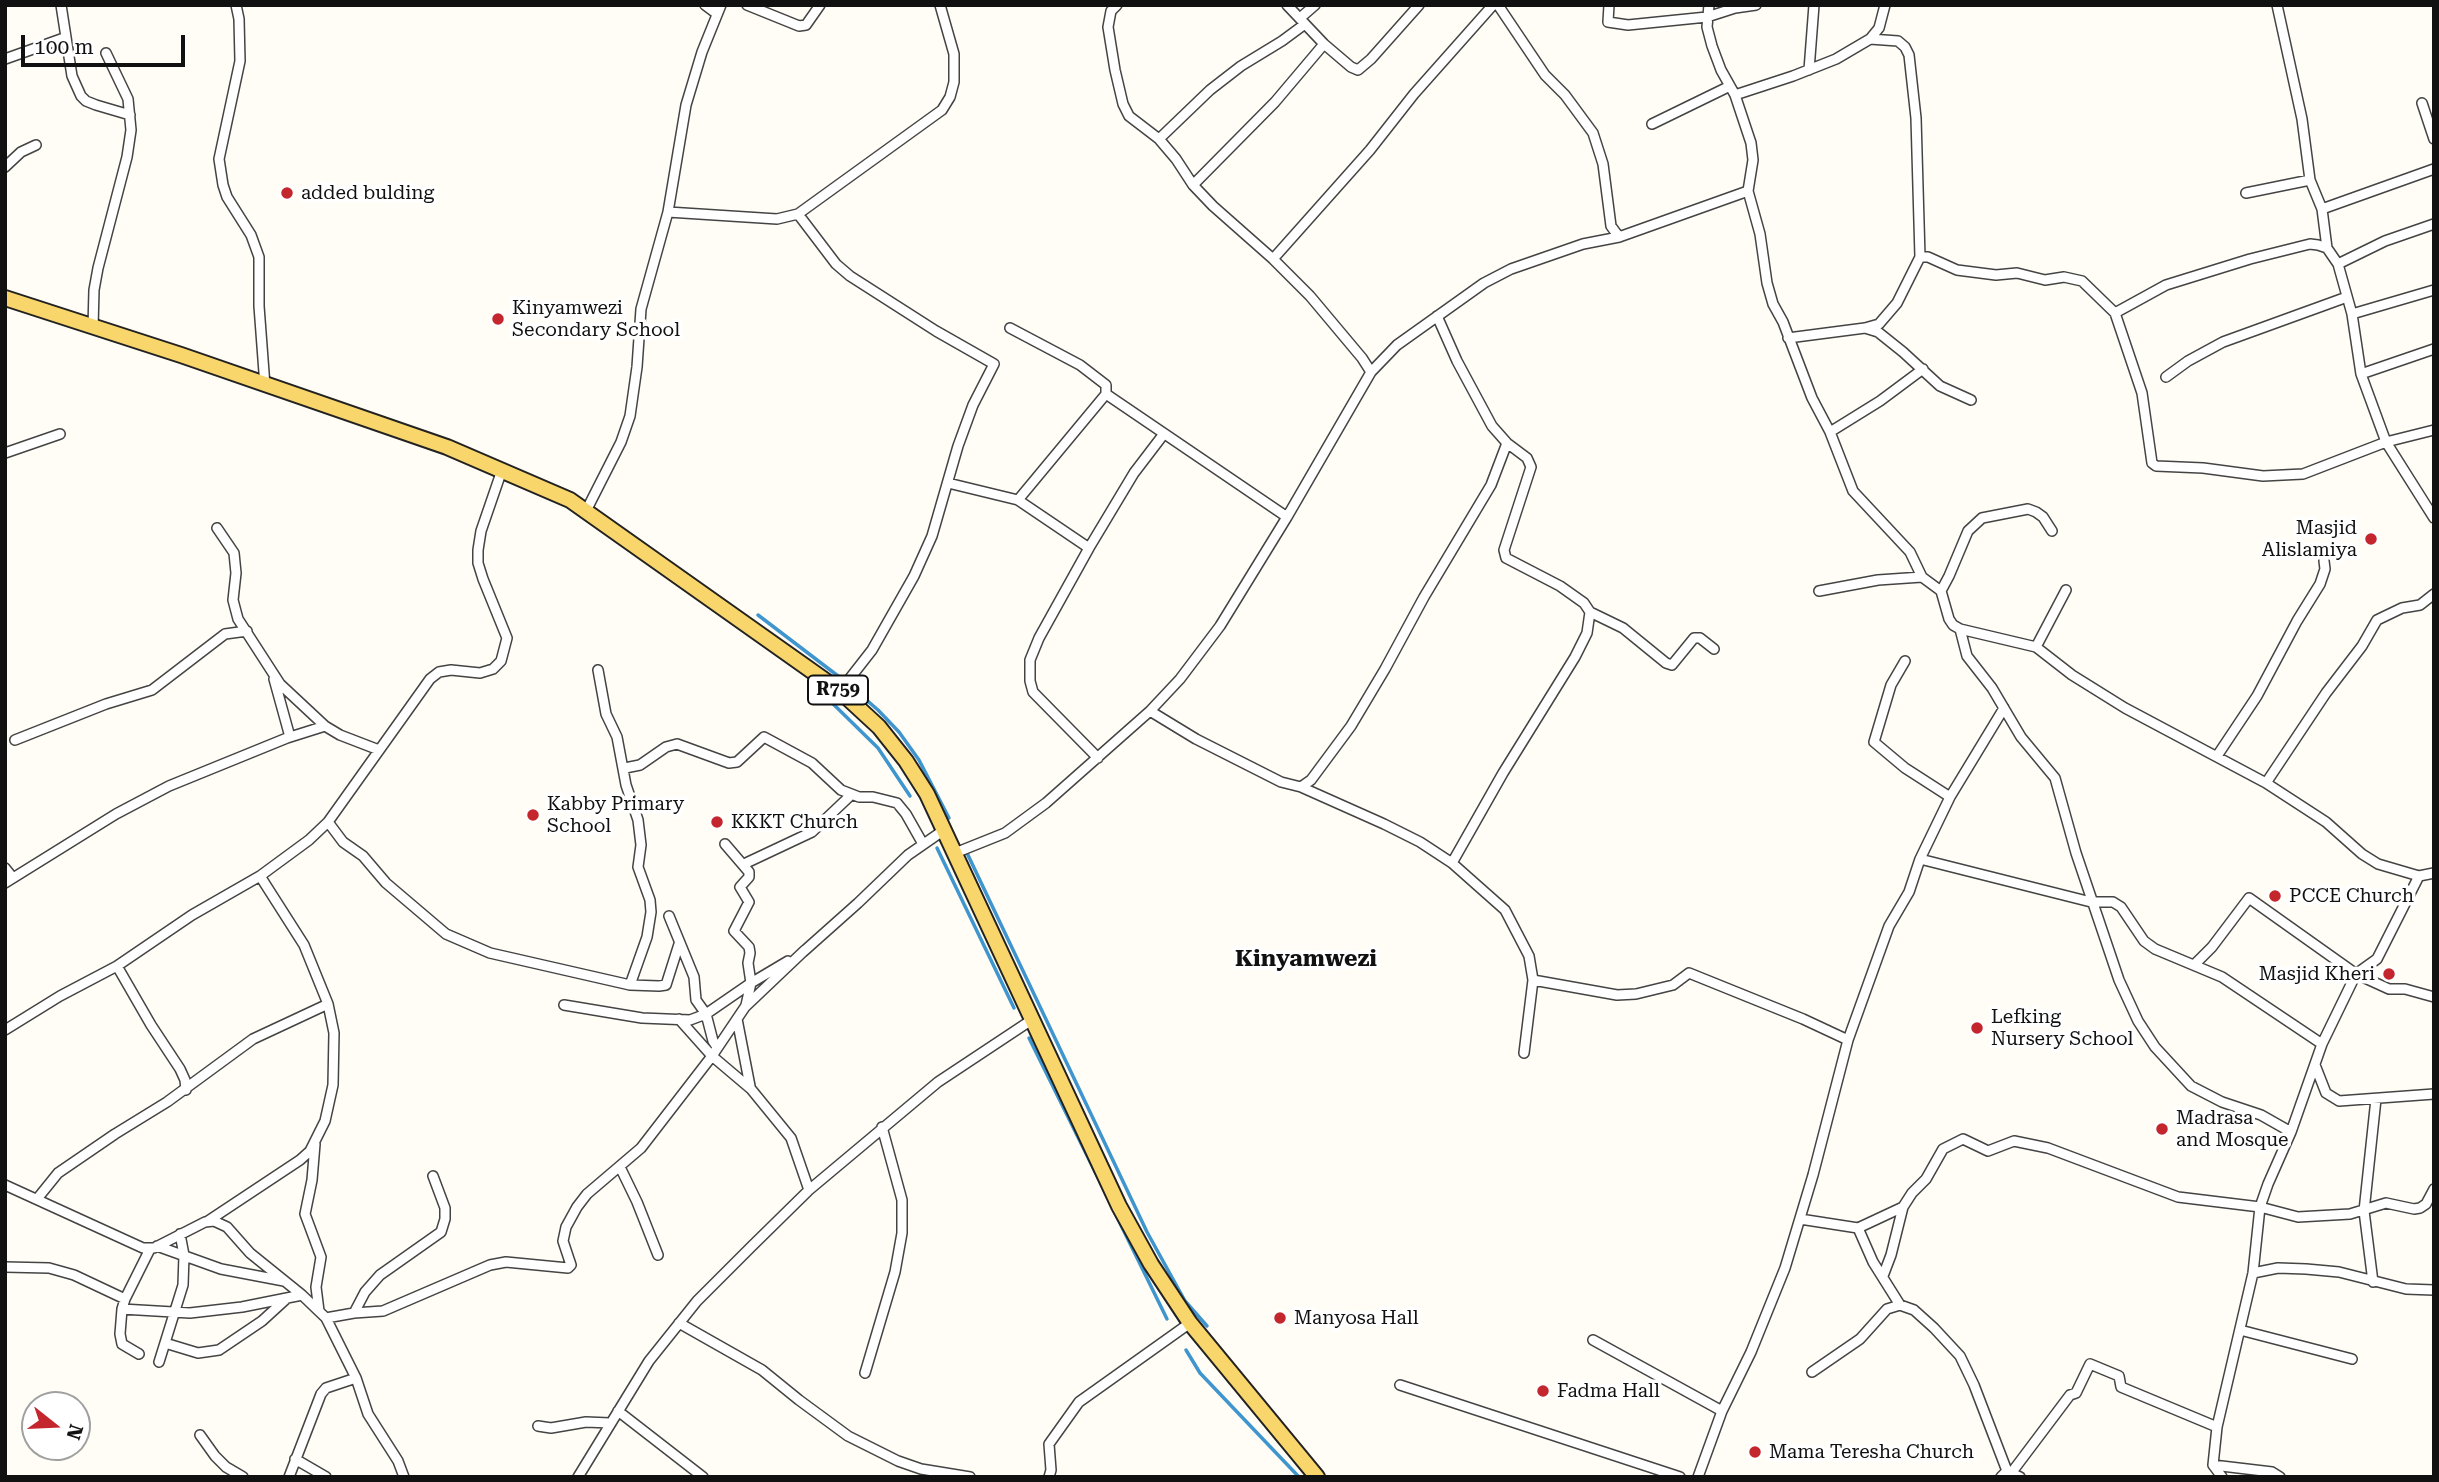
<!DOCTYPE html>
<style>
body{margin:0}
#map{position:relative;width:2439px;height:1482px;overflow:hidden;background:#fffdf5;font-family:"Roboto Serif",serif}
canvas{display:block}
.frame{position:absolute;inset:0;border:7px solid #111;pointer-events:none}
.north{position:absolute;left:21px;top:1391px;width:70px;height:70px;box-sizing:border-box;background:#fff;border:2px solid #a0a0a0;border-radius:50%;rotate:108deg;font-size:19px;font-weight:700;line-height:28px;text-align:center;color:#111}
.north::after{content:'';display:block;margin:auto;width:24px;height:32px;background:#c4262e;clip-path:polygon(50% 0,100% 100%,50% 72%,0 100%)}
.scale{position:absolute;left:21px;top:35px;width:164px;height:32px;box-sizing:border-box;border:4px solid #111;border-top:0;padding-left:9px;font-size:21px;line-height:24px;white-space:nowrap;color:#111;-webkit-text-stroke:5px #fff;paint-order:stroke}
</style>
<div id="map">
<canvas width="2439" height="1482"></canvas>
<div class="frame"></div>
<div class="north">N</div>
<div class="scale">100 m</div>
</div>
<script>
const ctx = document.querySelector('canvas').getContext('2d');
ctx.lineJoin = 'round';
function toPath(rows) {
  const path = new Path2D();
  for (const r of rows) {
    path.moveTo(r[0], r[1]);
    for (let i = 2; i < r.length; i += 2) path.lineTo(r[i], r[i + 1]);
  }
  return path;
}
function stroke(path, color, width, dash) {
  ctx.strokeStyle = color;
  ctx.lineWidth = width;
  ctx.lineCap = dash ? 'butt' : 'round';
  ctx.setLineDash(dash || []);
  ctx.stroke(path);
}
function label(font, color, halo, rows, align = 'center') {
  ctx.font = font + ' "Roboto Serif",serif';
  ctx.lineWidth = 7;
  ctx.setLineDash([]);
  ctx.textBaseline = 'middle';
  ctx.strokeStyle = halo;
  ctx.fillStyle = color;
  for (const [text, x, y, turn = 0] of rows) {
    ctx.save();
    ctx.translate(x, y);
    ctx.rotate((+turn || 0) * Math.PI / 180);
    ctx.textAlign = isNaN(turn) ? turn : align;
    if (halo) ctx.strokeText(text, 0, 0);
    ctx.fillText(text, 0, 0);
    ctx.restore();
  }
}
stroke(toPath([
 [758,615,842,679],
 [847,683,878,710,899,732,919,760,949,818],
 [824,695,878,748,910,796],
 [937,848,1014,1008],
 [967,853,1147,1232,1185,1301,1207,1326],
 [1029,1038,1108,1198],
 [1114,1211,1167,1319],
 [1186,1350,1200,1373,1299,1477]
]), '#3f96cf', 3.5);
const street = toPath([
 [61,5,72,76,81,96,86,101,96,105,130,115],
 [236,5,239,19,240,61,219,159,223,185,227,197,251,235,259,257,259,306,265,386],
 [705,5,717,14],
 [747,5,799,26,806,25,820,5],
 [1117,5,1111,11,1108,27,1115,70,1123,104,1129,116,1159,139,1176,159,1193,185,1213,206,1273,259,1310,296,1362,358,1371,372],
 [1287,5,1324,44,1351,67,1358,70,1371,59,1419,5],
 [1498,5,1545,75,1565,95,1593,133,1603,164,1611,226,1619,237],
 [1609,5,1608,22,1628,25,1707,17,1735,8,1756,5],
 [2277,5,2302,119,2310,180,2322,209,2327,248],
 [1300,18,1315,5],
 [1870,39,1898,41,1905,47,1909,55,1916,118,1920,257],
 [5,59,64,38],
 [1809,70,1814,5],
 [1735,95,1793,76,1836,59,1870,39,1879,28,1885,5],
 [2422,103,2434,139],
 [1652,124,1730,86],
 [1159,139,1210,90,1241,66,1282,41,1305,24],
 [5,167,21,152,36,145],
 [1193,185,1275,102,1324,44],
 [1748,191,1760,234,1767,283,1773,304,1783,322,1812,398,1830,432,1853,491,1910,552,1922,577,1941,591,1949,619,1953,625,1960,629,2036,647,2072,675,2125,708,2266,783,2326,822,2362,854,2378,864,2419,876],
 [2246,193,2310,180],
 [2322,209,2434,169],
 [668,212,777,219,798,214,942,110,950,97,954,82,954,54,940,5],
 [798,214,836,264,850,276,936,331,994,364,973,405,958,446,932,536,914,576,872,650,840,691],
 [1273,259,1370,150,1414,94,1493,5],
 [2338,264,2385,241,2434,224],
 [2115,313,2142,393,2152,463,2156,466,2203,468,2263,476,2303,474,2386,442,2434,430],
 [2352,314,2434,290],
 [1437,316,1457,361,1492,426,1507,443,1527,458,1531,467,1504,550,1506,558,1560,586,1584,603,1590,612,1587,633,1575,657,1503,773,1452,863],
 [93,327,94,290,98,268,127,157,131,130,128,99,106,53],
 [1010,328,1080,365,1106,385,1106,394,1018,500],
 [1865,328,1878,332,1903,352,1940,386,1971,400],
 [1788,338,1865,328,1879,324,1897,303,1920,257,1928,257,1957,270,1996,275,2017,273,2045,280,2064,277,2082,281,2115,313,2166,285,2250,259,2310,244,2318,245,2327,248,2338,264,2352,314,2361,374,2386,442,2434,518],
 [2361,374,2434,349],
 [2166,377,2188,361,2223,342,2347,297],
 [1106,394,1287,517],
 [1830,432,1880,401,1923,369],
 [5,453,60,434],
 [948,483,1018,500,1089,548],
 [586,511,621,442,630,416,637,367,641,309,668,212,686,105,702,52,721,5],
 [217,528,234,553,236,573,233,600,238,619,280,684,325,726,340,735,379,750],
 [1819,591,1878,580,1922,577],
 [1941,591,1949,576,1968,531,1982,518,2028,509,2036,512,2043,517,2052,531],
 [1590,612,1623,628,1666,663,1672,665,1694,638,1700,638,1714,649],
 [1960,629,1967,656,1992,688,2021,737,2055,778,2076,853,2119,980,2138,1021,2155,1047,2191,1086,2222,1102,2261,1115,2291,1132],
 [2036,647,2066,590],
 [1905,661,1891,685,1874,742,1905,768,1950,797],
 [598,670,606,714,617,737,626,785,638,820,641,845,638,867,650,900,651,912,647,937,630,985],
 [274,679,290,737],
 [1150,711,1196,739,1281,782,1301,787,1311,780,1351,726,1385,669,1424,597,1491,485,1507,443],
 [15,740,106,704,152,690,225,634,247,631],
 [2217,756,2257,696,2297,621,2320,584,2325,569,2324,561],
 [1098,758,1033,692,1030,681,1030,660,1039,638,1089,548,1134,473,1163,435],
 [625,768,640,765,666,747,677,744,729,763,737,762,764,737,812,763,841,790,859,797,873,797,897,803,906,814,923,844],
 [2266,783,2326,693,2362,646,2377,620,2402,608,2420,605,2434,594],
 [1301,787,1384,824,1420,842,1452,863,1505,910,1529,956,1533,980,1524,1053],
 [328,822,343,842,363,856,386,883,446,934,490,953,630,985,659,986,666,985,679,944],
 [725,844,749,872,749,877,740,887,749,902,734,931,749,947,750,953,748,963,751,983,746,1005],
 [955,853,1005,833,1046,803,1150,711,1180,679,1220,626,1287,517,1371,372,1397,345,1484,283,1511,269,1583,244,1619,237,1748,191,1753,160,1751,143,1735,95,1721,70,1712,46,1707,27,1709,5],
 [1920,859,2091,902,2113,902,2121,907,2144,941,2155,949,2222,977,2322,1044],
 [744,864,812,832,851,795],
 [5,868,13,878],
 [5,883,116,814,169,786,287,738,325,726],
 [669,916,694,977,696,1000,706,1014,713,1041,717,1047],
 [803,952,858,903,908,855,944,830],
 [2194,965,2212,947,2249,898,2356,974,2389,989,2405,989,2434,997],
 [117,966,151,1025,180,1069,185,1080,186,1090],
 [1533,980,1617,995,1636,994,1673,985,1689,973,1803,1019,1848,1040],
 [564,1005,642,1018,690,1020,706,1014,751,983,788,961],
 [679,1019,712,1056,751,1089,791,1138,809,1190],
 [737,1019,750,1086],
 [5,1030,60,996,117,966,192,915,260,876,309,840,328,822,430,679,439,672,451,670,480,673,493,669,501,661,507,638,483,579,478,563,478,550,481,531,502,470],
 [2315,1065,2326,1093,2339,1101,2434,1094],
 [315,1144,312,1180,305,1214,321,1257,316,1287,319,1311],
 [620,1167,637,1202,658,1255],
 [5,1185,143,1248,154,1248,205,1222,214,1221,227,1227,250,1253,302,1295,326,1318,356,1378,368,1414,398,1461,404,1477],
 [37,1199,58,1173,115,1134,167,1102,253,1039,328,1004],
 [1800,1219,1858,1228,1903,1207,1912,1193,1926,1179,1943,1149,1963,1139,1988,1151,2014,1141,2048,1148,2178,1197,2260,1207,2298,1217,2350,1214,2386,1203,2414,1209,2420,1208,2426,1204,2434,1189],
 [208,1221,300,1160,310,1151,325,1121,333,1085,334,1033,328,1004,304,945,260,876],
 [1858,1228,1873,1262,1900,1305],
 [157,1246,221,1269,284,1281],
 [5,1267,49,1268,74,1275,125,1299],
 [2253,1273,2278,1268,2306,1269,2339,1272,2406,1289,2434,1290],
 [1883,1276,1891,1255,1903,1207],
 [2373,1282,2364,1211,2376,1099],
 [122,1309,190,1313,242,1307,302,1295],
 [354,1313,365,1292,380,1275,441,1232,445,1219,445,1208,433,1176],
 [326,1318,354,1313,383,1311,490,1265,506,1262,568,1268,571,1265,563,1241,566,1227,577,1207,587,1194,641,1148,712,1056,745,1007,805,950],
 [679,1323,762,1370,799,1400,848,1436,898,1461,921,1469,970,1477],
 [2240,1330,2352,1359],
 [1593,1340,1722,1411],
 [165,1343,198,1353,219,1350,262,1321,285,1300],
 [139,1354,122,1344,120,1334,122,1309,125,1299,150,1249],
 [159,1362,183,1285,184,1255,180,1234],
 [1812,1372,1860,1339,1887,1309,1900,1305,1914,1310,1934,1328,1960,1356,1974,1385,2007,1471],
 [865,1373,895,1272,902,1233,902,1200,882,1127],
 [1400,1385,1680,1477],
 [618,1411,703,1477],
 [538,1426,551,1428,586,1422,610,1423],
 [200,1435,215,1456,226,1467,243,1477],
 [295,1459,326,1477],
 [2213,1465,2272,1472,2280,1477],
 [2012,1472,2070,1395,2076,1393,2090,1364,2119,1376,2121,1387,2217,1427],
 [289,1477,321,1394,326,1388,356,1378],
 [578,1477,649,1361,697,1301,752,1246,809,1190,938,1082,1033,1019],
 [1049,1477,1051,1470,1049,1444,1079,1402,1190,1323],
 [1698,1477,1722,1411,1751,1352,1785,1268,1813,1175,1848,1040,1889,926,1909,892,1920,859,1950,797,2004,708],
 [2001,1477,2007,1471,2020,1477],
 [2222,1477,2213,1465,2217,1427,2253,1273,2260,1207,2268,1184,2291,1132,2322,1044,2356,974,2377,959,2419,876,2434,873]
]);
const primary = toPath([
 [5,298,181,355,447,447,570,500,840,691,879,727,906,761,927,794,1119,1206,1151,1264,1190,1323,1317,1477]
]);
stroke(street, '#444', 12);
stroke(primary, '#222', 18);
stroke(street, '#fff', 9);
stroke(primary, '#f9d66b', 14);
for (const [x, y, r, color] of [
 [287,193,7,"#c4262e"],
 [498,319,7,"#c4262e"],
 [2371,539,7,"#c4262e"],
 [533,815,7,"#c4262e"],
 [717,822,7,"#c4262e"],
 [2275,896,7,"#c4262e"],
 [2389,974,7,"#c4262e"],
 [1977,1028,7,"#c4262e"],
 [2162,1129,7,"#c4262e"],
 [1280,1318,7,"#c4262e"],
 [1543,1391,7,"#c4262e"],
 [1755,1452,7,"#c4262e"]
]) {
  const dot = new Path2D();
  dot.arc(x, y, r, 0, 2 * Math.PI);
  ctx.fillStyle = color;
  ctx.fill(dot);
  stroke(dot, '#fff', 2.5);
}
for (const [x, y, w] of [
 [838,690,60]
]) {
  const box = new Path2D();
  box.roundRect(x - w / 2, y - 14.5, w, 29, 5);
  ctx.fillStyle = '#fff';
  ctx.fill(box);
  stroke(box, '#111', 2);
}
label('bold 18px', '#111', null, [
 ["R759",838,690]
]);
label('19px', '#111', '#fff', [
 ["added bulding",301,193],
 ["Kinyamwezi",512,308],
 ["Secondary School",512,330],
 ["Masjid",2357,528,"right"],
 ["Alislamiya",2357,550,"right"],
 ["Kabby Primary",547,804],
 ["School",547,826],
 ["KKKT Church",731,822],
 ["PCCE Church",2289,896],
 ["Masjid Kheri",2375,974,"right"],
 ["Lefking",1991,1017],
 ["Nursery School",1991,1039],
 ["Madrasa",2176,1118],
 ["and Mosque",2176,1140],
 ["Manyosa Hall",1294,1318],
 ["Fadma Hall",1557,1391],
 ["Mama Teresha Church",1769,1452]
], 'left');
label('bold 23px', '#111', '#fff', [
 ["Kinyamwezi",1306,959]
]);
</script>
